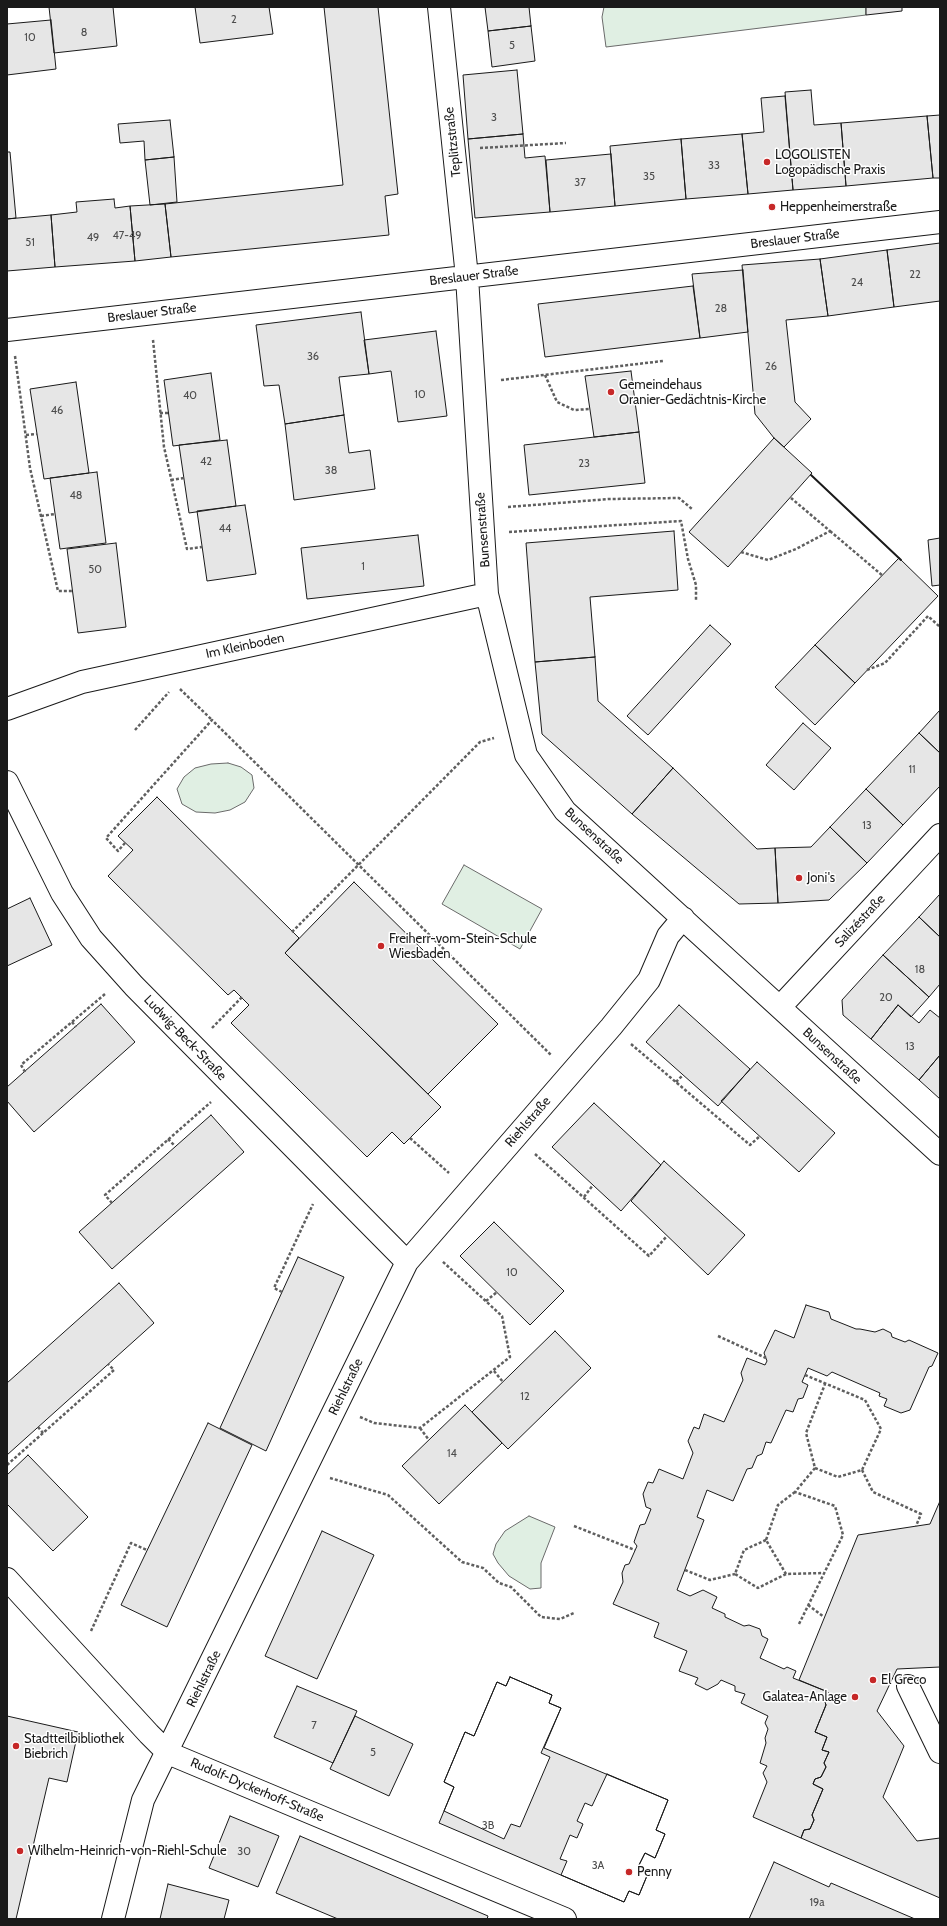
<!DOCTYPE html>
<meta charset="utf-8">
<style>
body{margin:0}
#map{position:relative;width:947px;height:1926px;overflow:hidden;background:#fff;font-family:Cabin,sans-serif}
canvas{display:block}
.frame{position:absolute;inset:0;border:8px solid #1a1a1a;pointer-events:none}
</style>
<div id="map">
<canvas width="947" height="1926"></canvas>
<div class="frame"></div>
</div>
<script>
const ctx = document.querySelector('canvas').getContext('2d');
ctx.lineJoin = 'round';
function paint(path, color) {
  ctx.fillStyle = color;
  ctx.fill(path, 'evenodd');
}
function toPath(rows) {
  const path = new Path2D();
  for (const r of rows) {
    path.moveTo(r[0], r[1]);
    for (let i = 2; i < r.length; i += 2) path.lineTo(r[i], r[i + 1]);
  }
  return path;
}
function stroke(path, color, width, dash) {
  ctx.strokeStyle = color;
  ctx.lineWidth = width;
  ctx.lineCap = dash ? 'butt' : 'round';
  ctx.setLineDash(dash || []);
  ctx.stroke(path);
}
function label(font, color, halo, rows, align = 'center') {
  ctx.font = font + ' Cabin,sans-serif';
  ctx.lineWidth = 3;
  ctx.setLineDash([]);
  ctx.textBaseline = 'middle';
  ctx.strokeStyle = halo;
  ctx.fillStyle = color;
  for (const [text, x, y, turn = 0] of rows) {
    ctx.save();
    ctx.translate(x, y);
    ctx.rotate((+turn || 0) * Math.PI / 180);
    ctx.textAlign = isNaN(turn) ? turn : align;
    if (halo) ctx.strokeText(text, 0, 0);
    ctx.fillText(text, 0, 0);
    ctx.restore();
  }
}
const green = toPath([
 [604,7,866,7,866,15,606,47,602,17,604,7],
 [228,763,241,767,252,775,254,788,245,802,230,810,215,813,196,812,182,804,177,789,184,777,195,768,211,764,228,763],
 [464,865,542,909,520,949,442,904,464,865],
 [529,1516,555,1527,541,1563,541,1588,530,1589,509,1576,498,1563,493,1554,496,1544,505,1531,529,1516]
]);
paint(green, '#e0efe3');
stroke(green, '#6a6a6a', 1);
const building = toPath([
 [49,7,113,7,117,46,54,53,49,7],
 [195,7,269,7,273,34,200,43,195,7],
 [324,7,378,7,398,194,385,196,389,235,171,257,165,204,343,185,324,7],
 [485,7,529,7,531,26,488,31,485,7],
 [866,7,902,7,902,11,866,15,866,7],
 [51,20,56,69,7,75,7,24,51,20],
 [531,26,535,61,492,67,488,31,531,26],
 [517,70,523,134,468,139,463,75,517,70],
 [811,90,814,125,841,123,846,186,793,190,785,92,811,90],
 [785,96,793,190,748,194,742,134,764,132,761,98,785,96],
 [940,115,940,178,933,178,927,116,940,115],
 [927,116,933,178,846,186,841,123,927,116],
 [170,120,174,157,145,160,144,141,120,143,118,124,170,120],
 [523,134,525,158,545,156,550,212,475,218,468,139,523,134],
 [742,134,748,194,686,199,681,139,742,134],
 [681,139,686,199,615,206,610,146,681,139],
 [7,152,10,152,16,218,7,219,7,152],
 [611,154,615,206,550,212,546,160,611,154],
 [174,157,177,202,150,205,145,160,174,157],
 [114,199,115,208,130,206,135,261,55,267,51,215,77,212,76,202,114,199],
 [165,204,171,257,135,261,130,206,165,204],
 [51,215,55,267,7,271,7,219,51,215],
 [940,243,940,301,894,307,887,250,940,243],
 [887,250,894,307,828,316,820,259,887,250],
 [820,259,828,316,786,320,795,402,811,419,784,447,774,438,755,414,742,265,820,259],
 [743,270,748,332,700,338,692,274,743,270],
 [693,286,700,338,545,357,538,304,693,286],
 [361,312,369,374,339,377,344,415,285,424,279,385,264,386,256,325,361,312],
 [436,331,447,416,398,422,391,371,369,374,364,340,436,331],
 [631,371,639,432,594,437,585,376,631,371],
 [211,373,220,440,173,446,164,380,211,373],
 [76,382,89,473,44,479,30,389,76,382],
 [344,415,349,453,370,450,375,489,294,500,285,424,344,415],
 [639,432,645,483,529,495,524,445,639,432],
 [774,438,812,473,728,567,689,532,774,438],
 [227,440,236,506,189,513,179,445,227,440],
 [97,472,106,543,60,549,50,478,97,472],
 [245,505,256,574,207,581,197,511,245,505],
 [674,531,678,590,590,597,595,657,535,662,526,543,674,531],
 [418,535,424,586,307,599,301,548,418,535],
 [940,538,940,585,932,586,928,540,940,538],
 [116,543,126,627,78,633,67,549,116,543],
 [899,558,938,596,855,683,815,645,899,558],
 [710,625,731,644,648,735,627,716,710,625],
 [815,645,855,683,815,725,775,687,815,645],
 [595,657,598,701,673,768,632,814,542,734,535,662,595,657],
 [940,710,940,753,919,733,940,710],
 [803,723,831,748,794,790,766,765,803,723],
 [919,733,940,753,940,786,903,825,866,789,919,733],
 [673,768,757,849,775,848,778,903,739,904,632,814,673,768],
 [866,789,903,825,867,863,830,827,866,789],
 [157,797,299,938,285,953,441,1107,404,1144,392,1132,367,1157,231,1023,249,1005,234,990,228,995,108,876,133,850,118,836,157,797],
 [830,827,867,863,829,900,778,903,775,848,811,847,830,827],
 [354,882,498,1024,428,1094,285,953,354,882],
 [940,894,940,937,919,917,940,894],
 [30,898,52,945,7,966,7,909,30,898],
 [919,917,940,937,940,984,929,997,883,955,919,917],
 [883,955,929,997,911,1017,898,1005,871,1039,843,1015,842,1000,883,955],
 [101,1004,135,1042,34,1132,7,1101,7,1087,101,1004],
 [679,1005,750,1069,718,1106,646,1042,679,1005],
 [898,1005,919,1023,930,1010,940,1018,940,1055,919,1080,871,1039,898,1005],
 [940,1055,940,1099,919,1080,940,1055],
 [757,1062,835,1133,799,1172,721,1101,757,1062],
 [594,1103,661,1165,621,1211,552,1147,594,1103],
 [211,1115,244,1152,112,1269,79,1232,211,1115],
 [664,1161,745,1235,708,1275,631,1201,664,1161],
 [494,1222,564,1291,530,1325,460,1256,494,1222],
 [298,1257,344,1277,266,1451,220,1428,298,1257],
 [119,1283,154,1323,7,1455,7,1383,119,1283],
 [806,1305,829,1312,831,1319,856,1329,860,1329,875,1332,883,1329,891,1333,892,1337,905,1342,909,1340,938,1353,932,1366,929,1367,910,1410,901,1413,884,1406,887,1399,879,1396,880,1393,832,1372,827,1376,808,1368,802,1382,808,1385,803,1398,798,1399,793,1412,786,1410,771,1443,766,1442,762,1454,757,1456,752,1468,747,1469,733,1501,707,1490,697,1517,704,1520,677,1590,690,1596,703,1590,717,1597,712,1608,725,1614,725,1617,744,1626,749,1625,760,1629,762,1636,768,1639,760,1658,784,1669,787,1667,796,1671,793,1678,828,1692,825,1702,826,1705,815,1732,827,1737,822,1750,829,1752,824,1763,826,1767,821,1777,815,1779,813,1784,823,1789,812,1815,814,1820,810,1829,804,1830,801,1838,753,1817,767,1782,763,1773,767,1766,760,1763,766,1743,765,1738,768,1729,765,1723,768,1716,741,1703,745,1694,735,1691,735,1686,721,1680,718,1684,707,1690,695,1684,698,1678,679,1671,687,1651,654,1637,659,1623,613,1604,623,1582,622,1573,625,1565,629,1564,637,1546,634,1542,640,1525,645,1524,651,1509,646,1507,643,1494,648,1482,653,1483,659,1469,683,1479,693,1453,688,1441,694,1427,699,1429,704,1414,724,1422,743,1380,741,1373,747,1358,765,1365,767,1361,764,1353,775,1330,794,1338,806,1305],
 [555,1331,591,1368,508,1449,472,1412,555,1331],
 [465,1405,502,1443,439,1504,402,1466,465,1405],
 [208,1423,252,1445,167,1627,121,1605,208,1423],
 [28,1455,88,1517,53,1551,7,1504,7,1475,28,1455],
 [940,1501,940,1667,897,1669,877,1711,904,1746,883,1797,917,1841,940,1838,940,1898,801,1838,804,1830,810,1829,814,1820,812,1815,823,1789,813,1784,815,1779,821,1777,826,1767,824,1763,829,1752,822,1750,827,1737,815,1732,826,1705,825,1702,828,1692,799,1680,858,1535,930,1524,940,1501],
 [322,1531,374,1555,317,1679,265,1656,322,1531],
 [510,1677,552,1695,549,1703,561,1708,541,1753,550,1757,520,1827,511,1824,504,1839,444,1811,454,1787,444,1782,465,1732,474,1736,497,1682,506,1686,510,1677],
 [510,1677,552,1695,549,1703,561,1708,544,1748,668,1800,656,1830,665,1834,655,1858,645,1853,638,1867,649,1871,639,1895,629,1891,624,1902,439,1823,454,1787,444,1782,465,1732,474,1736,497,1682,506,1686,510,1677],
 [297,1686,357,1711,333,1763,274,1737,297,1686],
 [7,1716,78,1732,67,1782,49,1778,16,1919,7,1919,7,1716],
 [355,1716,413,1744,389,1796,330,1769,355,1716],
 [607,1774,668,1800,656,1830,665,1834,655,1858,645,1853,638,1867,649,1871,639,1895,629,1891,624,1902,561,1875,567,1861,560,1859,570,1835,577,1838,583,1824,577,1821,585,1803,592,1806,607,1774],
 [230,1816,279,1836,258,1887,209,1868,230,1816],
 [300,1836,488,1916,487,1919,338,1919,276,1893,300,1836],
 [774,1862,829,1887,831,1883,915,1919,749,1919,774,1862],
 [168,1884,229,1900,224,1919,160,1919,168,1884]
]);
paint(building, '#e6e6e6');
stroke(building, '#1a1a1a', 1);
const minor = toPath([
 [439,7,467,277,487,594,526,755,565,811,940,1154],
 [7,330,940,222],
 [7,709,82,682,487,594],
 [7,782,62,893,91,938,134,986,407,1262],
 [780,1007,940,835],
 [7,1579,149,1734,168,1753,565,1919],
 [908,1686,940,1752],
 [113,1919,143,1800,407,1262,611,1027,649,980,668,936,683,918]
]);
stroke(minor, '#1a1a1a', 24);
stroke(toPath([
 [480,148,566,143],
 [153,340,164,447,187,549,202,547],
 [15,356,30,468,58,591,73,591],
 [545,375,557,402,574,410,590,409],
 [501,380,663,361],
 [160,413,168,413],
 [26,435,37,434],
 [171,480,184,478],
 [508,507,609,499,679,498,692,509],
 [41,516,55,514],
 [830,531,883,576],
 [509,532,681,521,688,559,696,585,696,600],
 [741,552,768,560,796,549,830,531,791,498],
 [867,670,885,663,928,616,940,627],
 [180,689,212,720],
 [135,730,169,692],
 [125,843,118,851,106,838,212,720,551,1055],
 [292,932,480,742,494,738],
 [72,1022,76,1027],
 [212,1028,242,997],
 [631,1044,750,1145,760,1136],
 [25,1072,21,1065,105,994],
 [676,1082,683,1075],
 [410,1138,449,1173],
 [168,1139,175,1146],
 [535,1154,649,1256,667,1236],
 [584,1197,593,1185],
 [112,1203,105,1195,211,1102],
 [282,1292,274,1288,313,1204],
 [486,1301,497,1292],
 [718,1336,766,1358],
 [494,1371,503,1382],
 [805,1375,865,1400,881,1429,862,1470,838,1477,815,1468,806,1433,825,1384],
 [360,1417,374,1423,420,1428,510,1357,502,1316,442,1261],
 [38,1427,43,1433],
 [420,1428,429,1440],
 [7,1465,114,1370,108,1364],
 [862,1470,873,1492,921,1514,916,1526],
 [330,1478,388,1495,462,1562,483,1568,499,1583,511,1587,541,1617,560,1619,574,1613],
 [795,1492,778,1505,766,1540,786,1574,823,1573],
 [574,1526,635,1550],
 [766,1540,744,1550,735,1574,758,1588,786,1574],
 [685,1570,710,1580,735,1574],
 [808,1605,824,1617],
 [799,1624,843,1535,835,1506,795,1492,815,1468],
 [91,1631,131,1543,147,1550]
]), '#5f5f5f', 2.5, [3, 2]);
stroke(minor, '#fff', 22);
stroke(toPath([
 [811,475,901,560]
]), '#1a1a1a', 2);
for (const [x, y, r, color] of [
 [767,162,4,"#c62828"],
 [772,207,4,"#c62828"],
 [611,392,4,"#c62828"],
 [799,878,4,"#c62828"],
 [381,946,4,"#c62828"],
 [873,1680,4,"#c62828"],
 [855,1697,4,"#c62828"],
 [16,1746,4,"#c62828"],
 [20,1851,4,"#c62828"],
 [629,1872,4,"#c62828"]
]) {
  const dot = new Path2D();
  dot.arc(x, y, r, 0, 2 * Math.PI);
  ctx.fillStyle = color;
  ctx.fill(dot);
  stroke(dot, '#fff', 1.5);
}
label('11px', '#4d4d4d', null, [
 ["2",234,20],
 ["8",84,33],
 ["10",30,38],
 ["5",512,46],
 ["3",494,118],
 ["33",714,166],
 ["35",649,177],
 ["37",580,183],
 ["47-49",127,236],
 ["49",93,238],
 ["51",30,243],
 ["22",915,275],
 ["24",857,283],
 ["28",721,309],
 ["36",313,357],
 ["26",771,367],
 ["10",420,395],
 ["40",190,396],
 ["46",57,411],
 ["42",206,462],
 ["23",584,464],
 ["38",331,471],
 ["48",76,496],
 ["44",225,529],
 ["1",363,567],
 ["50",95,570],
 ["11",912,770],
 ["13",867,826],
 ["18",920,970],
 ["20",886,998],
 ["13",910,1047],
 ["10",512,1273],
 ["12",525,1397],
 ["14",452,1454],
 ["7",314,1726],
 ["5",373,1753],
 ["3B",488,1826],
 ["30",244,1852],
 ["3A",598,1866],
 ["19a",817,1903]
]);
label('13px', '#1a1a1a', '#fff', [
 ["Teplitzstraße",453,142,-96],
 ["Breslauer Straße",795,239,-7],
 ["Breslauer Straße",474,276,-7],
 ["Breslauer Straße",152,313,-7],
 ["Bunsenstraße",483,530,-94],
 ["Im Kleinboden",245,646,-12],
 ["Bunsenstraße",594,836,43],
 ["Salizéstraße",860,921,-47],
 ["Ludwig-Beck-Straße",185,1038,46],
 ["Bunsenstraße",832,1056,43],
 ["Riehlstraße",528,1122,-49],
 ["Riehlstraße",346,1387,-64],
 ["Riehlstraße",204,1679,-64],
 ["Rudolf-Dyckerhoff-Straße",257,1790,23]
]);
label('13px', '#1a1a1a', '#fff', [
 ["LOGOLISTEN",775,155],
 ["Logopädische Praxis",775,170],
 ["Heppenheimerstraße",780,207],
 ["Gemeindehaus",619,385],
 ["Oranier-Gedächtnis-Kirche",619,400],
 ["Joni's",807,878],
 ["Freiherr-vom-Stein-Schule",389,939],
 ["Wiesbaden",389,954],
 ["El Greco",881,1680],
 ["Galatea-Anlage",847,1697,"right"],
 ["Stadtteilbibliothek",24,1739],
 ["Biebrich",24,1754],
 ["Wilhelm-Heinrich-von-Riehl-Schule",28,1851],
 ["Penny",637,1872]
], 'left');
</script>
